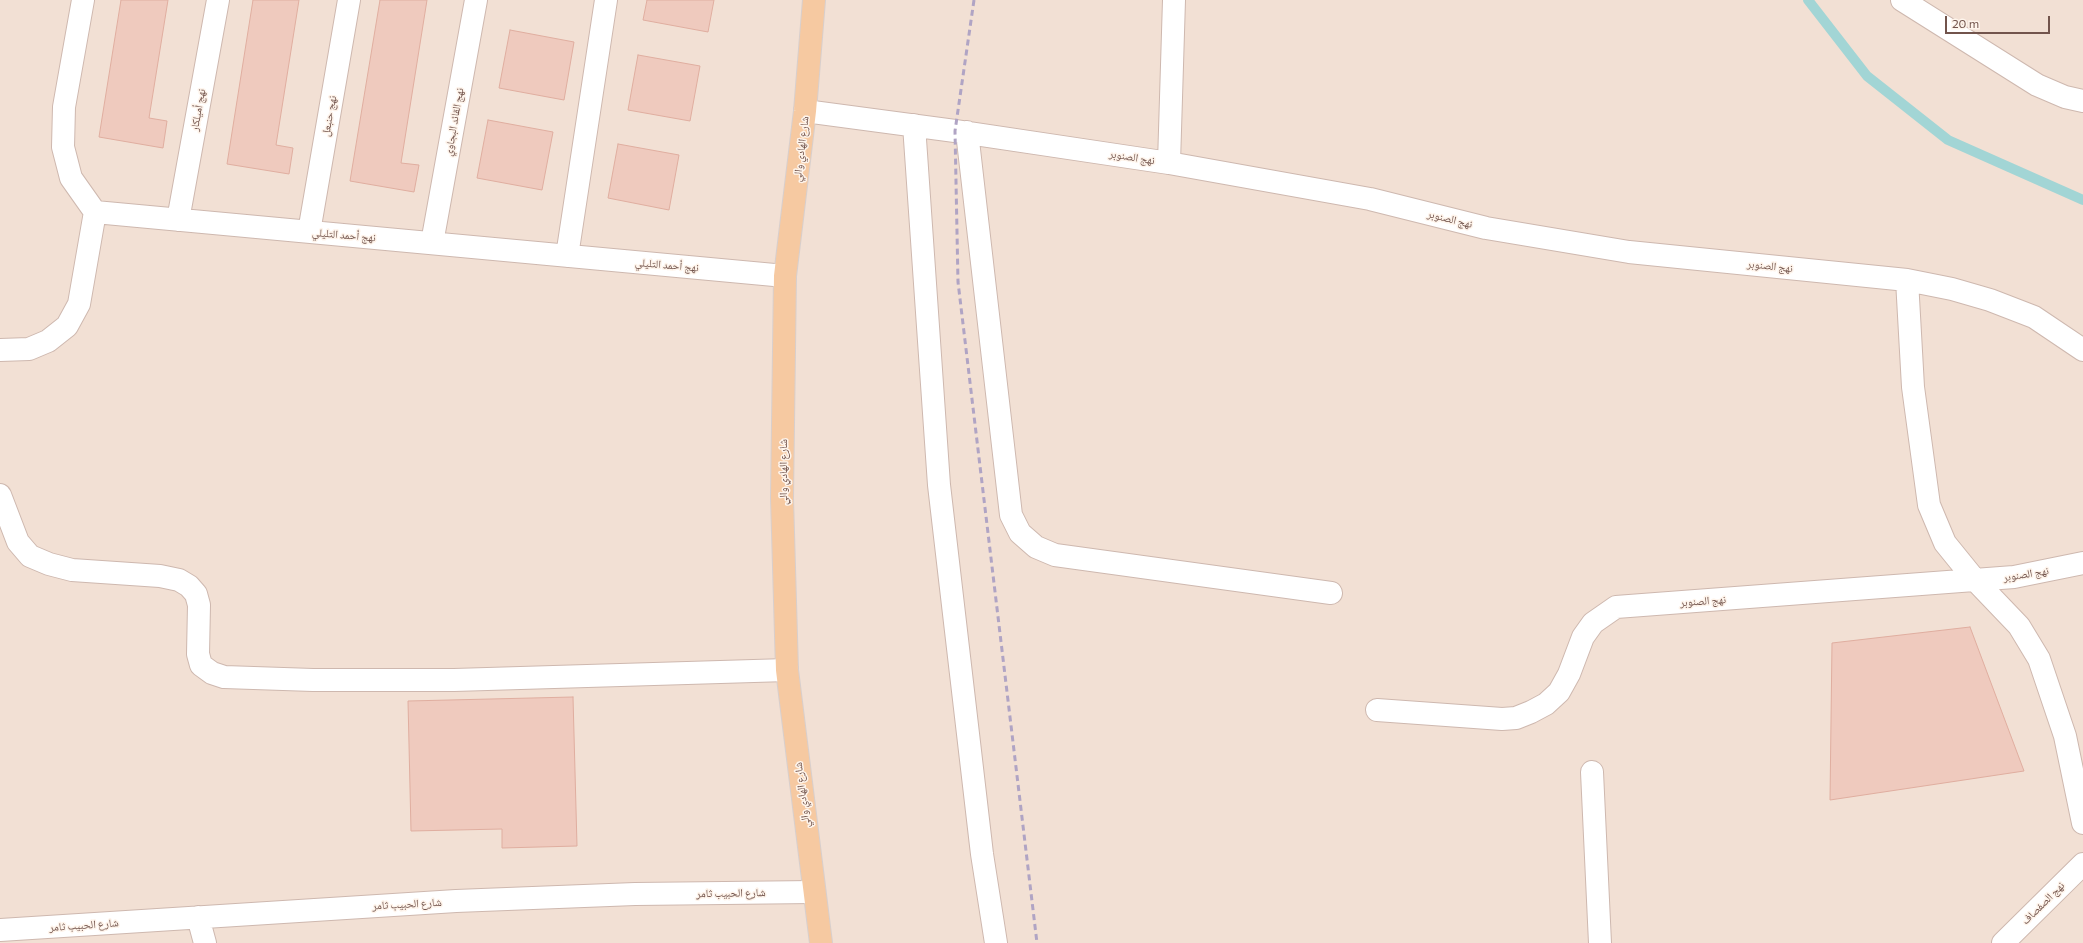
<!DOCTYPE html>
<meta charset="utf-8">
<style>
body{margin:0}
#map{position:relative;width:2083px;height:943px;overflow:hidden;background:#fbefe5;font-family:Commissioner,sans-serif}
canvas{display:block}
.scale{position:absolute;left:1945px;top:16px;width:105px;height:18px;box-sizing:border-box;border:2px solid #72544c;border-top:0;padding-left:5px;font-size:12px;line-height:14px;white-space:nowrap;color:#72544c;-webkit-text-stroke:3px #fef4eb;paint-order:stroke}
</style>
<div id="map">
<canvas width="2083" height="943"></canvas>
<div class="scale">20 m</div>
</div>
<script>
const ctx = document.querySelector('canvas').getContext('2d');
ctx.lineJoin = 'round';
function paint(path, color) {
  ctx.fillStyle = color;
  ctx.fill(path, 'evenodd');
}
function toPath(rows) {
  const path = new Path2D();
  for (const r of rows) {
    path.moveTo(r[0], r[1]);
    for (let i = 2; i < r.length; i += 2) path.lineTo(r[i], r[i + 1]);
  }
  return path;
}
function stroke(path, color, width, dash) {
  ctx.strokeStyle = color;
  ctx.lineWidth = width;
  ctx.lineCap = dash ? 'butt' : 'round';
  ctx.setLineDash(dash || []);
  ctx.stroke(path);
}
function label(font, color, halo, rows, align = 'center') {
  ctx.font = font + ' Commissioner,"Noto Naskh Arabic",sans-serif';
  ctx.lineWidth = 3;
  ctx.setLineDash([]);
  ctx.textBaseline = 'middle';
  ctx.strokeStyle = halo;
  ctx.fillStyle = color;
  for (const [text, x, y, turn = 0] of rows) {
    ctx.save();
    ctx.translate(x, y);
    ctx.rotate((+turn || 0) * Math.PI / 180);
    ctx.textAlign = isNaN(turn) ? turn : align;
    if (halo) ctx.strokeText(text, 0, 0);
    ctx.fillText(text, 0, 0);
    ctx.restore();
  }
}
paint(toPath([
 [0,0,2083,0,2083,943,0,943]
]), '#f2e0d4');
stroke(toPath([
 [1808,0,1867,76,1948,140,2083,200]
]), '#a2d5d5', 10);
const building = toPath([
 [121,0,168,0,149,118,167,121,163,148,99,137,121,0],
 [253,0,299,0,276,145,293,148,289,174,227,164,253,0],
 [380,0,427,0,401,163,419,165,414,192,350,181,380,0],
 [647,0,714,0,708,32,643,20,647,0],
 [510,30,574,42,564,100,499,88,510,30],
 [638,55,700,66,690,121,628,110,638,55],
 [488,120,553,132,542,190,477,178,488,120],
 [618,144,679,155,669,210,608,198,618,144],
 [1970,627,2024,771,1830,800,1832,643,1970,627],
 [573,697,577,846,502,848,502,829,411,831,408,701,573,697]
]);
paint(building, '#efcabe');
stroke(building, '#e0aea0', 1);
const minor = toPath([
 [83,0,64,107,63,147,71,178,95,212],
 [1902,0,2037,85,2065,97,2083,101],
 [805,111,955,131,1169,163,1370,199,1486,228,1629,252,1907,280,1952,289,1990,300,2034,317,2083,350],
 [914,125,939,485,982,854,996,943],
 [967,132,1011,515,1020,533,1036,547,1055,555,1331,593],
 [1169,163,1174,0],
 [95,212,785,276],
 [178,220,218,0],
 [309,232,349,0],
 [432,243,476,0],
 [567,256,606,0],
 [1907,280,1913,387,1929,505,1945,543,1975,580,2019,626,2039,659,2065,736,2083,823],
 [0,350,29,349,48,341,67,326,79,304,95,212],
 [0,495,18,542,30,556,49,564,72,570,160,576,179,580,189,586,196,594,199,605,198,654,201,665,212,673,224,677,313,680,454,680,787,670],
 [1377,710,1502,719,1516,718,1531,712,1546,704,1559,692,1569,674,1583,637,1593,623,1616,607,2014,577,2083,563],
 [1592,772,1600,943],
 [198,917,205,943],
 [0,930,456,901,635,894,814,892],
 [2003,943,2083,864]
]);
const primary = toPath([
 [814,0,805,111,785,276,782,498,787,670,821,943]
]);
stroke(minor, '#ceb8af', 24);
stroke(primary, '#d8cfcd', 24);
stroke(minor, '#fff', 22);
stroke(primary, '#f6c9a1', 22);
stroke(toPath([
 [974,0,955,131,958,282,1037,943]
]), '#b0a4c4', 3, [6, 4]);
label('11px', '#72544c', '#fef4eb', [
 ["نهج أميلكار",198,110,-80],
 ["نهج حنبعل",329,116,-80],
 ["نهج القائد البجاوي",454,122,-80],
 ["شارع الهادي والي",801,149,-83],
 ["نهج الصنوبر",1132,157,9],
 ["نهج الصنوبر",1450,219,14],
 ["نهج أحمد التليلي",344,235,5],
 ["نهج أحمد التليلي",667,265,5],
 ["نهج الصنوبر",1770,266,6],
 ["شارع الهادي والي",783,472,-90],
 ["نهج الصنوبر",2026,574,-9],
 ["نهج الصنوبر",1703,601,-4],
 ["شارع الهادي والي",802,795,-97],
 ["شارع الحبيب ثامر",731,893,-1],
 ["نهج الصفصاف",2043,903,-45],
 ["شارع الحبيب ثامر",407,904,-3],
 ["شارع الحبيب ثامر",84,925,-4]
]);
</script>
